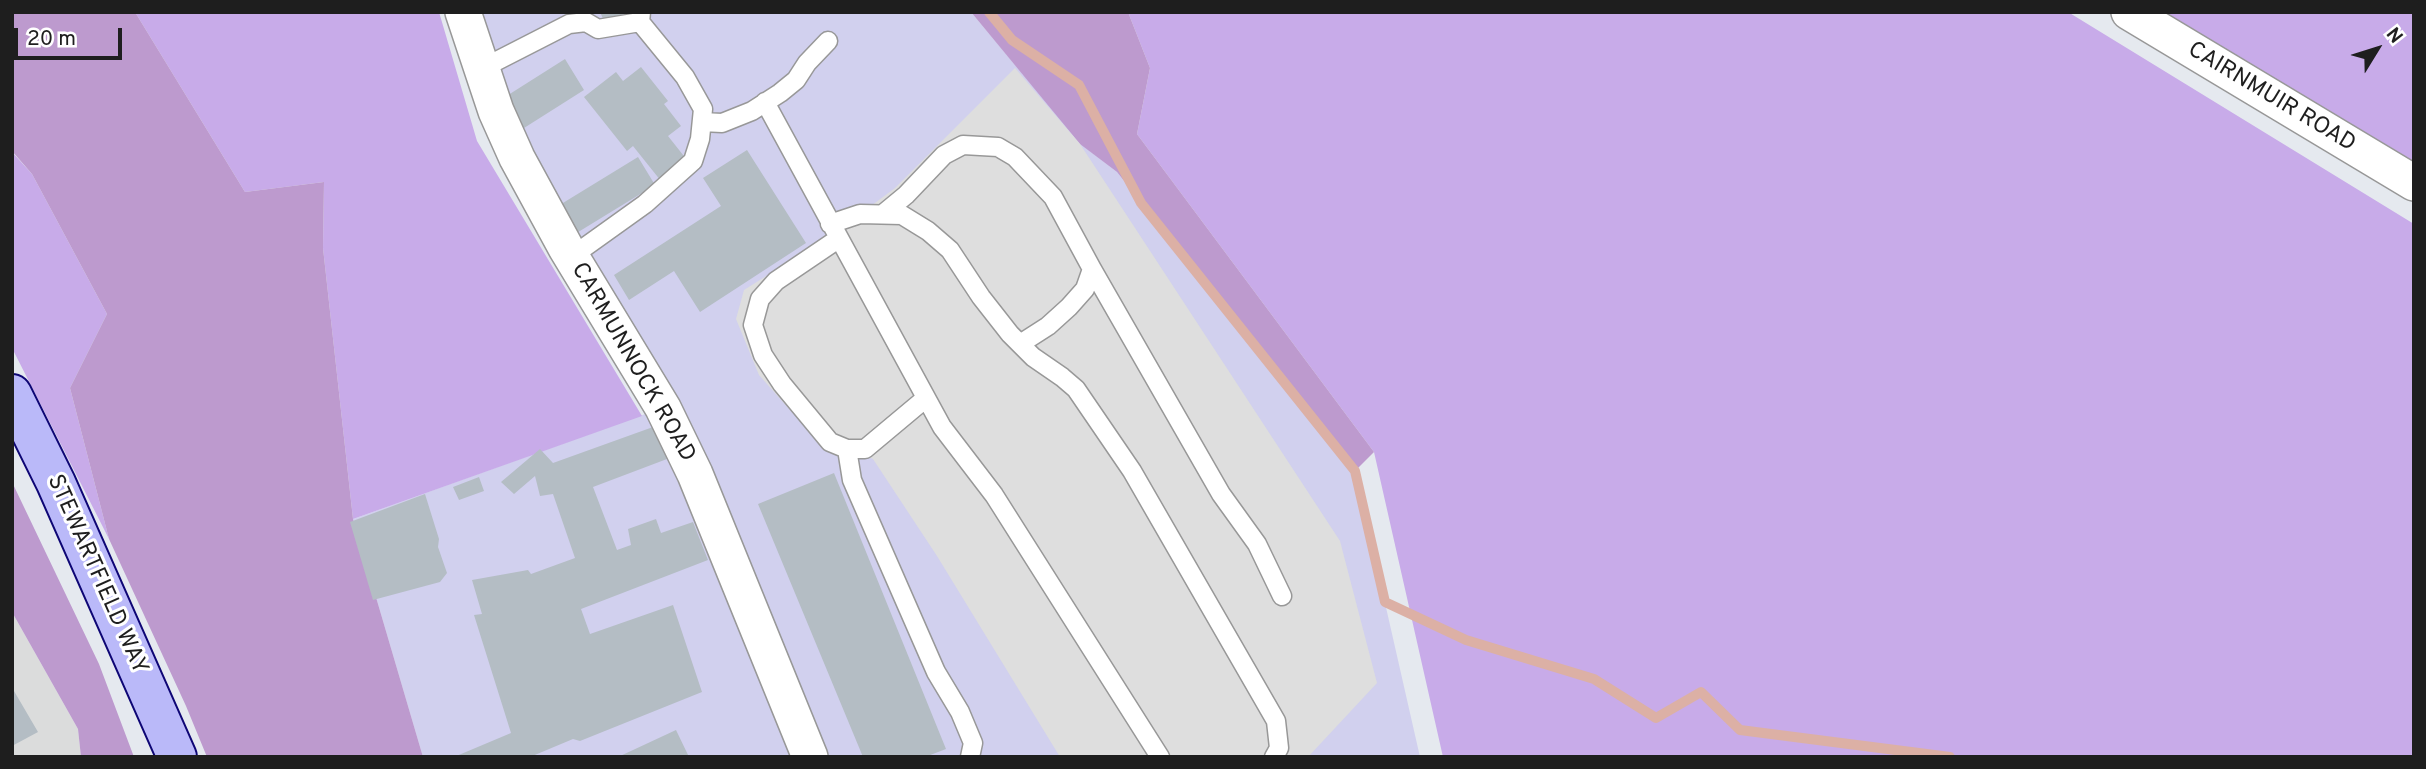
<!DOCTYPE html>
<style>
body{margin:0}
#map{position:relative;width:2426px;height:769px;overflow:hidden;background:#e5e9ef;font-family:Overpass,sans-serif}
canvas{display:block}
.frame{position:absolute;inset:0;border:14px solid #1e1e1e;pointer-events:none}
.north{position:absolute;left:2342px;top:14px;width:70px;height:70px;-webkit-text-stroke:5px #fff;paint-order:stroke;rotate:52deg;font-size:19px;font-weight:700;line-height:28px;text-align:center;color:#1e1e1e}
.north::after{content:'';display:block;margin:auto;width:24px;height:32px;background:#1e1e1e;clip-path:polygon(50% 0,100% 100%,50% 72%,0 100%)}
.scale{position:absolute;left:14px;top:28px;width:108px;height:32px;box-sizing:border-box;border:4px solid #1e1e1e;border-top:0;padding-left:9px;font-size:21px;line-height:24px;white-space:nowrap;color:#1e1e1e;-webkit-text-stroke:5px #fff;paint-order:stroke}
</style>
<div id="map">
<canvas width="2426" height="769"></canvas>
<div class="frame"></div>
<div class="north">N</div>
<div class="scale">20 m</div>
</div>
<script>
const ctx = document.querySelector('canvas').getContext('2d');
ctx.lineJoin = 'round';
function paint(path, color) {
  ctx.fillStyle = color;
  ctx.fill(path, 'evenodd');
}
function toPath(rows) {
  const path = new Path2D();
  for (const r of rows) {
    path.moveTo(r[0], r[1]);
    for (let i = 2; i < r.length; i += 2) path.lineTo(r[i], r[i + 1]);
  }
  return path;
}
function stroke(path, color, width, dash) {
  ctx.strokeStyle = color;
  ctx.lineWidth = width;
  ctx.lineCap = dash ? 'butt' : 'round';
  ctx.setLineDash(dash || []);
  ctx.stroke(path);
}
function label(font, color, halo, rows, align = 'center') {
  ctx.font = font + ' Overpass,sans-serif';
  ctx.lineWidth = 6;
  ctx.setLineDash([]);
  ctx.textBaseline = 'middle';
  ctx.strokeStyle = halo;
  ctx.fillStyle = color;
  for (const [text, x, y, turn = 0] of rows) {
    ctx.save();
    ctx.translate(x, y);
    ctx.rotate((+turn || 0) * Math.PI / 180);
    ctx.textAlign = isNaN(turn) ? turn : align;
    if (halo) ctx.strokeText(text, 0, 0);
    ctx.fillText(text, 0, 0);
    ctx.restore();
  }
}
paint(toPath([
 [12,612,78,729,81,757,12,757]
]), '#dbdcdc');
paint(toPath([
 [471,12,971,12,1080,143,1117,172,1355,471,1420,757,423,757,353,519,662,408,566,248]
]), '#d1d0ee');
paint(toPath([
 [135,12,439,12,477,141,642,416,353,519,323,248,324,182,245,192],
 [1128,12,2068,12,2414,224,2414,757,1443,757,1374,452,1137,134,1150,68],
 [2159,12,2414,12,2414,166],
 [12,152,32,174,107,314,70,388,109,539,12,348]
]), '#c8abe9');
paint(toPath([
 [12,12,135,12,245,192,324,182,323,248,353,519,423,757,207,757,186,706,109,539,70,388,107,314,32,174,12,151],
 [971,12,1128,12,1150,68,1137,134,1374,452,1355,471,1117,172,1080,144],
 [12,482,99,664,134,757,81,757,78,729,12,612]
]), '#bd9ace');
paint(toPath([
 [1015,68,1080,144,1340,541,1377,683,1308,757,1060,757,937,556,873,459,813,436,759,375,736,319,744,290,836,232,895,188]
]), '#dedede');
stroke(toPath([
 [989,12,1012,40,1079,85,1141,203,1355,471,1385,602,1466,640,1594,679,1656,718,1701,692,1740,730,1950,757]
]), '#dcb0a5', 10);
paint(toPath([
 [600,12,628,12,605,23],
 [565,59,584,90,524,128,505,97],
 [641,67,668,101,664,104,681,126,668,136,687,160,661,181,633,146,627,151,584,97,616,72,623,81],
 [747,150,806,243,700,312,674,271,629,300,614,275,721,206,703,178],
 [638,157,655,185,575,234,558,206],
 [653,427,667,459,593,487,617,550,631,545,628,529,656,519,661,533,693,522,708,560,581,609,590,634,673,605,702,692,580,741,573,739,530,757,454,757,511,733,474,615,482,614,472,580,528,570,531,574,575,558,553,494,540,496,535,476,514,494,501,482,540,449,553,463],
 [834,473,946,749,925,757,863,757,758,504],
 [479,477,484,491,459,500,453,487],
 [425,494,439,539,438,547,447,573,440,582,373,600,350,522],
 [14,691,38,732,12,746,12,692],
 [676,730,689,757,618,757]
]), '#b4bdc4');
const lane = toPath([
 [481,69,569,24,586,22,598,29,640,22],
 [765,102,942,427,994,495,1160,757],
 [702,122,722,123,752,111,780,93,796,80,807,63,828,41],
 [883,214,906,195,944,155,963,145,998,147,1015,157,1053,197,1092,269,1085,289,1069,307,1048,326,1020,344],
 [830,224,860,214,902,215,928,231,950,250,981,297,1010,334,1033,357,1062,377,1076,389,1132,471,1276,721,1279,748,1274,757],
 [838,239,776,281,760,299,753,325,763,355,782,384,830,442,847,449,865,449,926,398],
 [571,257,645,204,693,161,700,139,703,109,685,77,640,22,641,12],
 [1092,269,1221,494,1257,544,1282,596],
 [847,449,852,480,936,672,960,712,973,743,970,757]
]);
const street = toPath([
 [463,12,496,111,517,158,566,248,663,408,695,474,810,757],
 [2129,12,2414,183]
]);
const secondary = toPath([
 [12,394,56,483,177,757]
]);
stroke(lane, '#989898', 21);
stroke(street, '#989898', 38);
stroke(secondary, '#0e0675', 42);
stroke(lane, '#fff', 18);
stroke(street, '#fff', 35);
stroke(secondary, '#bab9f9', 38);
label('23px', '#1e1e1e', '#fff', [
 ["CAIRNMUIR ROAD",2271,98,31],
 ["CARMUNNOCK ROAD",632,363,60],
 ["STEWARTFIELD WAY",96,575,66]
]);
</script>
